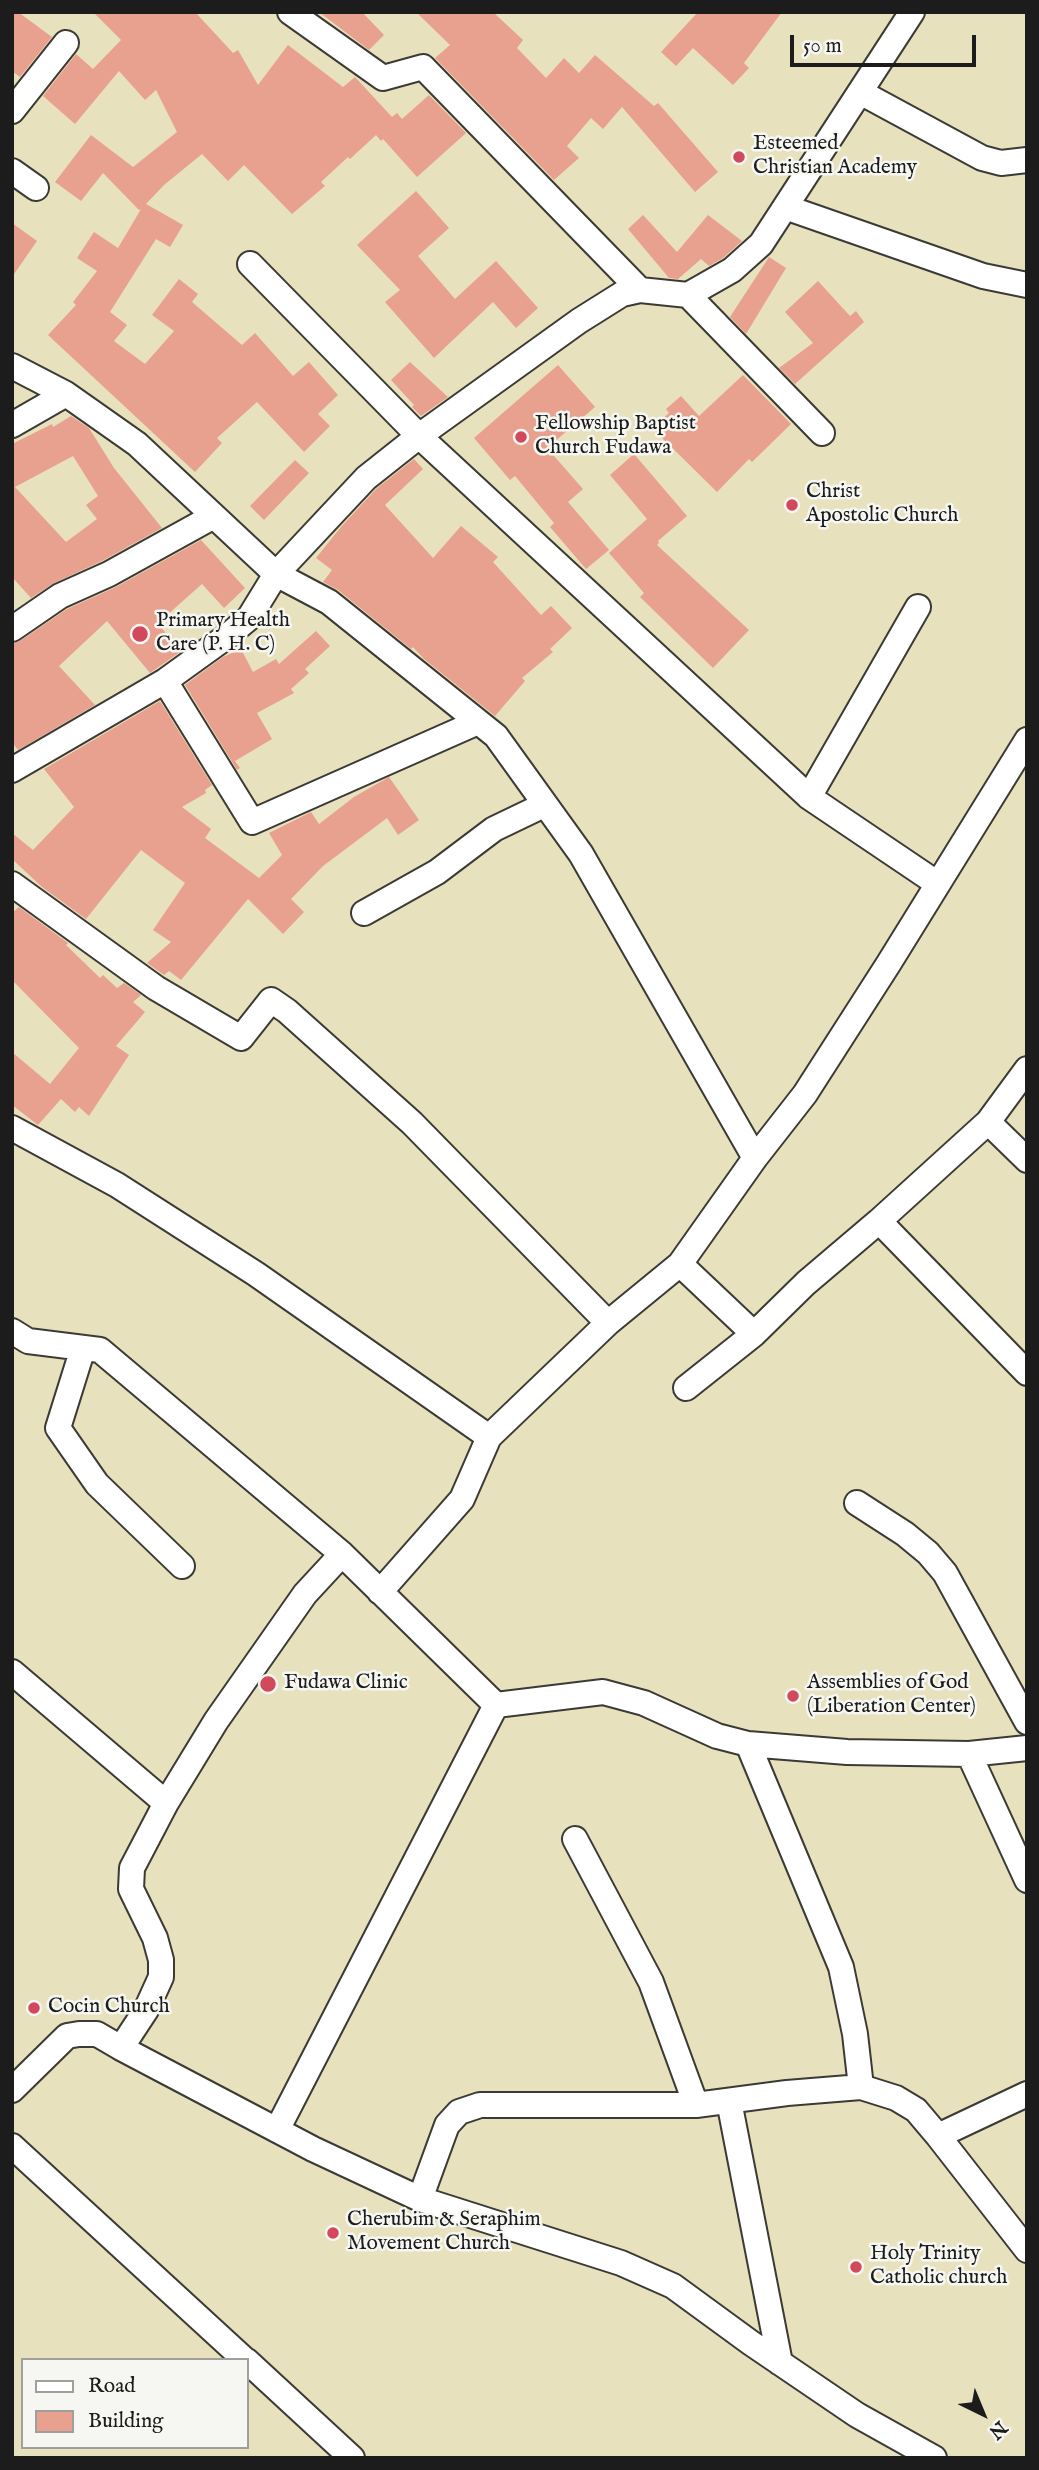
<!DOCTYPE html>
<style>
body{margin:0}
#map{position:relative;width:1039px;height:2470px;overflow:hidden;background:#e8e1be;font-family:"IM FELL English",serif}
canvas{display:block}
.frame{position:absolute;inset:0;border:14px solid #1c1c1c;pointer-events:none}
.legend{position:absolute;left:21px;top:2358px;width:228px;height:91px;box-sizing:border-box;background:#f6f6f2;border:2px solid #9f9f9c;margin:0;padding:9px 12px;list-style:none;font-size:21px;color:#1c1c1c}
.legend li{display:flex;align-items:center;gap:14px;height:35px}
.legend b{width:35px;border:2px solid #9f9f9c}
.north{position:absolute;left:948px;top:2379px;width:70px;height:70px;-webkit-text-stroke:5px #f6f6f2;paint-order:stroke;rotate:137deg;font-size:19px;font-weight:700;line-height:28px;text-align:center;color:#1c1c1c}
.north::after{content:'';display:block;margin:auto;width:24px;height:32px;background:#1c1c1c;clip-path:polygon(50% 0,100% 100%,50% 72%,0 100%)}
.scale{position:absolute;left:790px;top:35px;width:186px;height:32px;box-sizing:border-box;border:4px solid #1c1c1c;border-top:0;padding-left:9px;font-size:21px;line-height:24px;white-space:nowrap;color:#1c1c1c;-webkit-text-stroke:5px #f6f6f2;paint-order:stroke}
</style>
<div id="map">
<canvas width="1039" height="2470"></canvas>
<div class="frame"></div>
<ul class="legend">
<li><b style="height:9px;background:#fff"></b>Road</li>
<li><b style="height:19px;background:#e8a08f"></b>Building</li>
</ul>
<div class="north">N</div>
<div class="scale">50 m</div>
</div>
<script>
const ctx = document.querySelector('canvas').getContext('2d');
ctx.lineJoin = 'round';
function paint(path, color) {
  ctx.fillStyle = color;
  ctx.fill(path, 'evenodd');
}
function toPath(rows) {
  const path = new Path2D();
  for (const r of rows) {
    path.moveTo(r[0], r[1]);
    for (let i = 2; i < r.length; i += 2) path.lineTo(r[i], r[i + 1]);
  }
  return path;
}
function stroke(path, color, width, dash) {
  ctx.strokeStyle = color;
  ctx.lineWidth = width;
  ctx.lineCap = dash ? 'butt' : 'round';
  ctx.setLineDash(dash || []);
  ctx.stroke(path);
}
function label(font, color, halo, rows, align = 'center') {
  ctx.font = font + ' "IM FELL English",serif';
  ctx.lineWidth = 5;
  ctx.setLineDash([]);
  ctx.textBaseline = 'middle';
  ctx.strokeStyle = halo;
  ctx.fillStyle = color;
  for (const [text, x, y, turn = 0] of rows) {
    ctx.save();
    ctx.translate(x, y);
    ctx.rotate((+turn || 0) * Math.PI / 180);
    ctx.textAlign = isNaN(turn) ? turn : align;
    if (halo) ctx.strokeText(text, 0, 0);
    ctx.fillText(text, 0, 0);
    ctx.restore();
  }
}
paint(toPath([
 [12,12,18,12,52,37,20,77,12,71],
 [93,12,196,13,233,53,238,50,258,85,288,45,343,87,355,77,392,117,397,113,402,119,429,95,466,133,417,177,383,139,381,141,376,135,350,159,348,157,321,182,325,186,292,214,244,165,228,181,202,154,164,185,146,204,183,225,170,247,156,239,110,312,127,325,114,341,145,364,174,331,152,315,179,279,198,294,192,302,242,345,255,333,293,376,309,362,338,395,318,414,330,426,304,452,257,402,217,438,222,443,195,472,48,335,76,305,73,302,97,271,77,258,94,232,118,248,141,209,139,210,103,173,81,201,55,182,91,135,133,167,177,132,156,90,145,100,119,71,75,124,43,96,76,54,93,69,121,40],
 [319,12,362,12,384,35,369,50],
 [416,12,493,12,523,40,517,48,546,78,564,58,579,73,595,55,654,106,658,103,718,172,695,192,622,107,603,129,591,118,567,146,579,158,554,180,435,58,450,45],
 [698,12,782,12,744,63,749,68,733,85,693,48,676,66,661,52],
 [416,191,449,228,418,256,455,299,496,261,538,308,516,328,493,302,434,358,385,302,400,290,357,245],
 [643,215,677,252,708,215,742,241,723,258,709,266,701,259,678,279,669,278,628,229],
 [12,223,37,241,12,277],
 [769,257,786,268,746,334,730,317],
 [818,281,850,316,856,311,864,322,795,384,779,368,813,343,785,312],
 [410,362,448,397,421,416,412,407,414,405,391,380],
 [558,365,595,407,547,448,583,489,568,502,609,550,586,569,550,527,554,523,515,476,510,480,474,438],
 [743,375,791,424,752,462,749,459,717,492,652,428,669,413,666,409,681,396,699,416],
 [71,416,89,428,114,468,162,528,102,561,54,583,31,598,12,577,12,444,52,424,53,427],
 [73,456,98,496,86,505,97,519,66,542,15,487],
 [634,454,687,516,658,541,659,543,657,545,749,630,713,668,640,597,644,593,609,553,647,519,610,475],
 [414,459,423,469,385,505,433,558,461,526,498,557,493,562,541,615,551,606,572,628,550,649,553,652,522,678,525,681,495,716,424,659,413,647,411,649,338,590,323,582,332,570,316,558,341,527,376,489],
 [295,460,309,473,264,520,250,506],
 [201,540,245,588,224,608,202,584,158,623,180,652,150,673,107,621,59,666,95,705,18,750,12,742,12,644,20,641,67,609,116,587],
 [316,631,330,646,305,669,309,673,291,689,294,693,257,713,272,739,235,761,240,768,237,770,185,685,223,657,241,649,253,672,276,659,279,664],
 [160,701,212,785,205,790,206,793,182,807,211,829,205,838,259,878,282,855,269,833,311,812,319,824,354,797,389,777,419,820,398,835,387,818,323,866,291,899,304,912,283,934,248,899,181,980,169,971,164,975,147,963,171,942,153,930,185,883,141,850,86,919,42,887,12,859,12,833,33,850,74,807,44,769],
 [19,907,68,943,66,945,100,978,103,975,117,988,124,983,141,995,133,1002,145,1012,116,1046,129,1055,89,1116,79,1107,75,1112,61,1099,38,1125,12,1105,12,1052,50,1084,79,1048,12,980,12,913]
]), '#e8a08f');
const minor = toPath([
 [290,12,383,78,423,67,640,290],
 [860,92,982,158,1001,163,1027,160],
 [12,111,66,43],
 [12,171,36,188],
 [785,207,983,276,1027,285],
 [250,264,419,436,809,797,938,884],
 [688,295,822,433],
 [12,366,66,394,137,444,276,574,329,602,496,736,581,854,755,1158],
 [12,425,66,394],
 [12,629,60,596,109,574,214,516],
 [165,681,252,822,478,722],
 [12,770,165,681,226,637,249,618,276,574,366,478,419,436,579,321,622,294,640,290,688,295,732,270,761,244,912,12],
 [809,797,918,607],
 [12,884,156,988,241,1038,271,1000,287,1011,412,1123,608,1323],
 [364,913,437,872,494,829,544,805],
 [988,1122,1027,1160],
 [12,1128,117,1185,256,1274,489,1437],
 [879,1221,1027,1373],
 [680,1264,754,1334,806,1283,879,1221,988,1122,1027,1069],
 [12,1331,28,1341,100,1350,342,1554,496,1705],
 [83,1348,58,1428,97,1484,182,1566],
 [686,1388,754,1334],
 [857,1503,905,1534,928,1553,945,1573,1027,1722],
 [380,1592,462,1499,489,1437,608,1323,680,1264,755,1158,805,1094,889,963,1027,740],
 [12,1672,166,1803],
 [496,1705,603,1692,644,1703,717,1736,748,1744,847,1752,969,1754,1027,1748],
 [748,1744,841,1967,855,2034,861,2087],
 [969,1754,1027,1880],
 [575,1839,651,1982,696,2105],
 [121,2048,313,2149,420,2199,621,2263,673,2286,751,2343,857,2415,934,2458],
 [12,2090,67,2036,79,2034,97,2034,121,2048,146,2010,161,1977,161,1960,155,1938,131,1889,132,1868,166,1803,216,1721,305,1594,342,1554],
 [729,2101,780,2363],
 [277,2130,496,1705],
 [938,2136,1027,2094],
 [12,2146,245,2360],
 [420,2199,447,2125,459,2112,480,2105,696,2105,787,2093,861,2087,896,2098,916,2110,938,2136,1027,2250],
 [247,2361,352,2458]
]);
stroke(minor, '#3b3a34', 28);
stroke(minor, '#fff', 24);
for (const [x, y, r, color] of [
 [739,157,7,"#d1495b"],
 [521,437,7,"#d1495b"],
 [792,505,7,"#d1495b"],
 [140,634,9,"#d1495b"],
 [268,1684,9,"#d1495b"],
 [793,1696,7,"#d1495b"],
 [34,2008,7,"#d1495b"],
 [333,2233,7,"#d1495b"],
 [856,2267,7,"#d1495b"]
]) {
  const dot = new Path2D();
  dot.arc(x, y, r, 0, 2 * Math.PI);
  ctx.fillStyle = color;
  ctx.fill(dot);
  stroke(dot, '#f6f6f2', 2.5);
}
label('21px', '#1c1c1c', '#f6f6f2', [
 ["Esteemed",753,145],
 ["Christian Academy",753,169],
 ["Fellowship Baptist",535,425],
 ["Church Fudawa",535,449],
 ["Christ",806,493],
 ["Apostolic Church",806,517],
 ["Primary Health",156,622],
 ["Care (P. H. C)",156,646],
 ["Fudawa Clinic",284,1684],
 ["Assemblies of God",807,1684],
 ["(Liberation Center)",807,1708],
 ["Cocin Church",48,2008],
 ["Cherubim & Seraphim",347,2221],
 ["Movement Church",347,2245],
 ["Holy Trinity",870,2255],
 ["Catholic church",870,2279]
], 'left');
</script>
